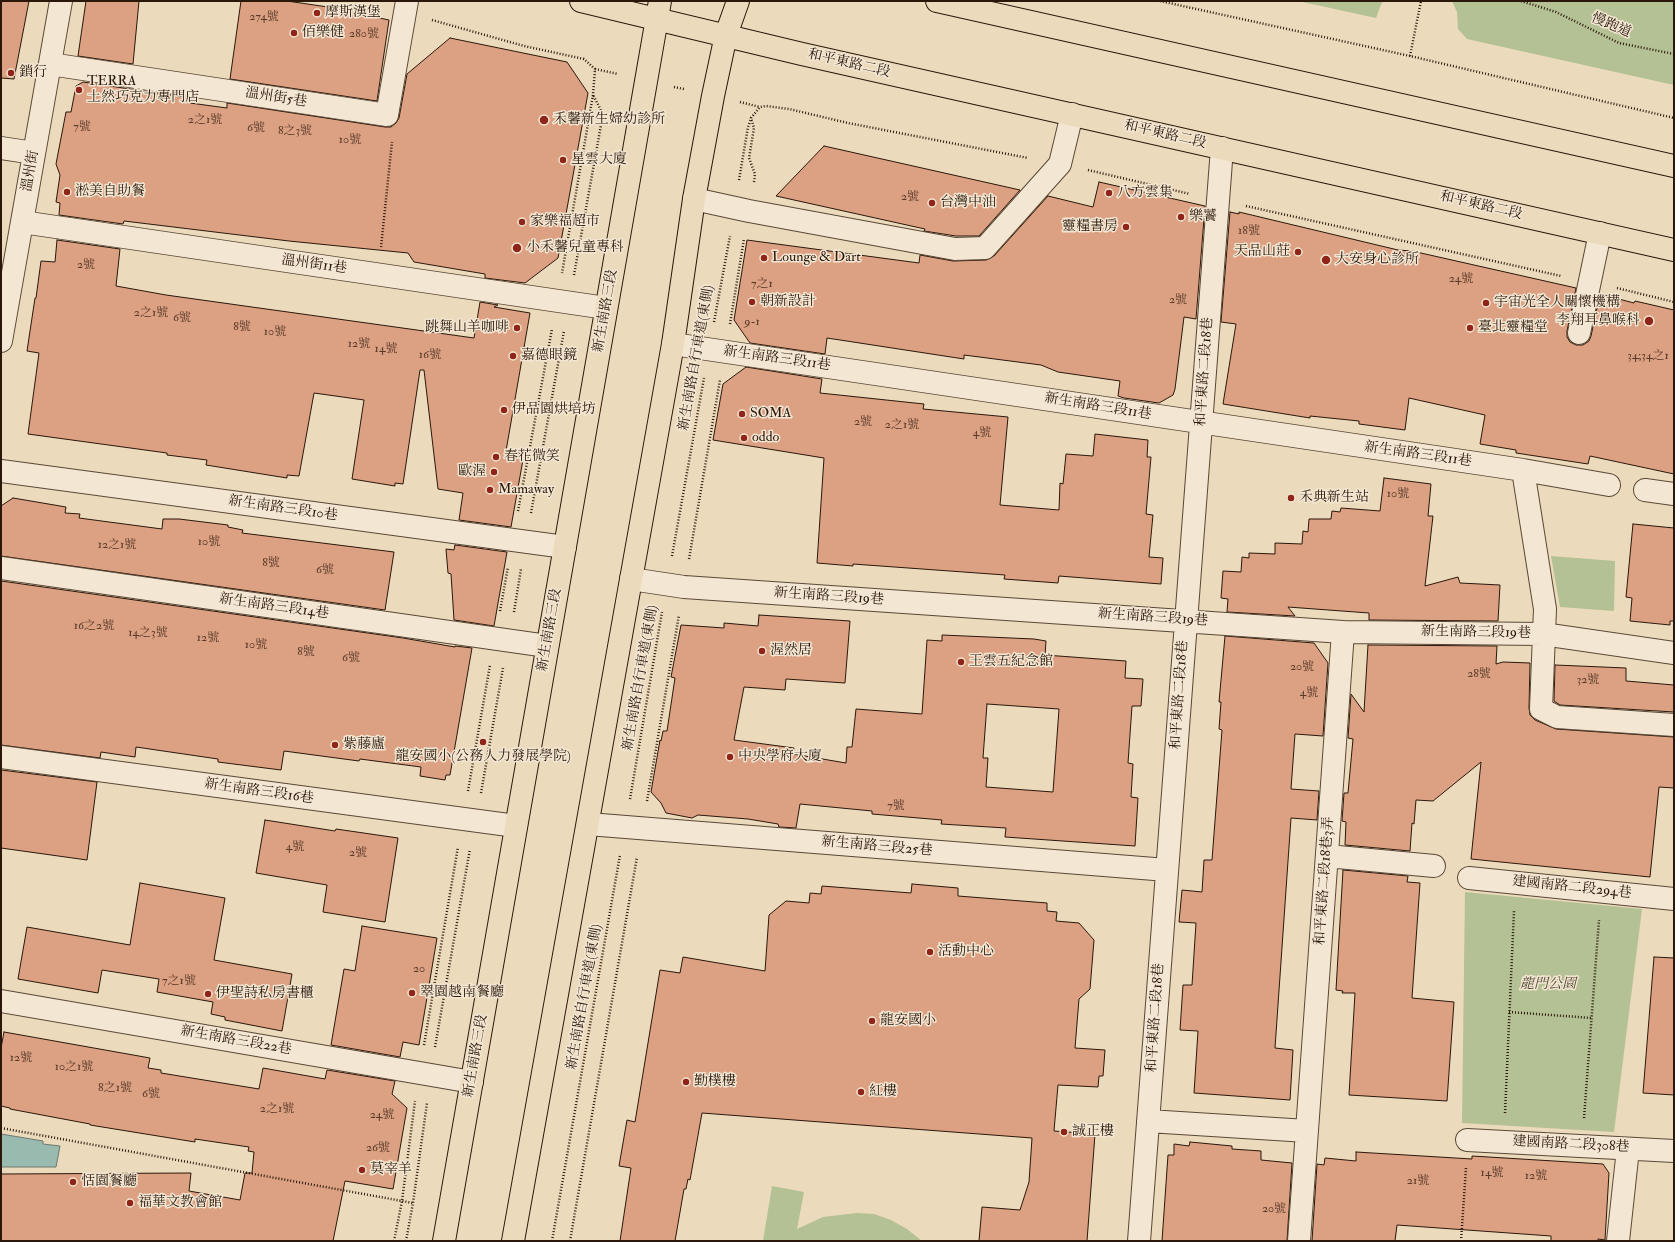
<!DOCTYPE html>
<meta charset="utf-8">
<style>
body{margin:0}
#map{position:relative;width:1675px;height:1242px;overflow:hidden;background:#ecdabc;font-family:"IM FELL Double Pica",serif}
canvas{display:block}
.frame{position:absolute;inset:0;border:2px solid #2a170a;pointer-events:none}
</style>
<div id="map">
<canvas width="1675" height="1242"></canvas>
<div class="frame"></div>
</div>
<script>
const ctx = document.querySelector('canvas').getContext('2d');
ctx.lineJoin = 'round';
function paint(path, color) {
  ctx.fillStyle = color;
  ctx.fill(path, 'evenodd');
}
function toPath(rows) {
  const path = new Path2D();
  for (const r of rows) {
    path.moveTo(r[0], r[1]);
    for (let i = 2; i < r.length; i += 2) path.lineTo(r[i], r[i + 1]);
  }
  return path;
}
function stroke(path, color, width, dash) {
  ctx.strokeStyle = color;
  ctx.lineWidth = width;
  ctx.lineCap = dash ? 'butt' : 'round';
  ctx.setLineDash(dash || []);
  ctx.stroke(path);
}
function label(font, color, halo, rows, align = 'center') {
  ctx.font = font + ' "IM FELL Double Pica","Noto Serif TC",serif';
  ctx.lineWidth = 3;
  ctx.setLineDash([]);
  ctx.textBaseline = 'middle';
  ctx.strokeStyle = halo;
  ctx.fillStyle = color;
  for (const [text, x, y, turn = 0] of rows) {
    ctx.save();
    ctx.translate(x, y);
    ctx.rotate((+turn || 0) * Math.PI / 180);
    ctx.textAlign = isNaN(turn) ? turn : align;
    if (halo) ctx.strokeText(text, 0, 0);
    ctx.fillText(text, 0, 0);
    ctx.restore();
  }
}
paint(toPath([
 [1298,1,1383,1,1380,7,1376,18],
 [1452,1,1674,1,1674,85,1467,39,1458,29,1457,12],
 [1551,556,1615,561,1614,611,1560,607],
 [1465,892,1642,909,1614,1132,1462,1123],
 [772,1186,804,1192,797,1229,823,1217,857,1213,874,1214,891,1220,907,1229,922,1241,763,1241]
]), '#b3c194');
const water = toPath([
 [1,1134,43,1141,43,1144,60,1146,56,1167,1,1167,1,1134]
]);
paint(water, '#99bbaf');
stroke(water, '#6d796d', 1);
const building = toPath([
 [1,1,29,1,14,79,1,78,1,1],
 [86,1,139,1,133,64,78,56,86,1],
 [241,1,287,1,328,7,389,20,377,101,230,79,241,1],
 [450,38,567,62,588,93,558,258,525,283,485,278,485,274,414,262,408,253,289,241,124,221,123,224,59,215,60,203,56,202,60,175,56,164,66,112,71,112,76,86,83,82,184,97,190,103,227,108,227,103,385,127,391,127,396,123,399,118,407,74,450,38],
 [824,146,1020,190,979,236,956,236,924,231,925,229,776,196,824,146],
 [1099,182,1205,206,1196,319,1184,317,1175,389,1173,395,1159,403,1124,398,1118,396,1120,381,1058,372,1041,365,964,355,964,359,827,338,825,354,750,343,734,320,747,240,919,263,920,255,953,261,986,260,994,256,1048,196,1093,207,1099,182],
 [1230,212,1239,214,1239,212,1398,250,1412,251,1576,288,1567,331,1567,337,1570,342,1576,345,1583,345,1589,341,1591,336,1600,294,1634,303,1635,301,1674,310,1674,474,1590,456,1588,464,1516,453,1516,450,1480,444,1485,415,1409,398,1405,430,1359,424,1359,421,1310,416,1310,418,1223,404,1236,324,1221,322,1230,212],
 [57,240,120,249,116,286,166,295,474,338,480,302,498,305,494,307,530,313,506,451,524,454,511,527,459,520,463,493,438,489,424,370,420,370,403,484,395,483,395,486,352,479,364,400,314,393,299,476,287,475,287,478,206,465,207,460,167,455,167,453,28,434,39,353,27,351,35,298,36,298,41,261,55,262,57,240],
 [746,367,822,379,820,393,924,404,923,409,1008,417,1000,505,1059,510,1060,483,1063,484,1066,454,1093,456,1095,434,1148,440,1147,457,1151,457,1146,514,1153,515,1149,557,1163,558,1161,584,1059,576,1058,583,1004,579,1005,575,853,564,853,566,817,563,824,458,713,440,723,384,746,367],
 [1384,478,1431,484,1428,516,1433,516,1425,586,1458,577,1460,583,1500,585,1498,621,1369,620,1369,613,1288,607,1295,616,1227,612,1228,599,1221,598,1223,571,1241,572,1242,557,1249,558,1249,553,1275,554,1275,543,1302,544,1303,531,1308,532,1309,519,1331,519,1332,511,1340,512,1341,508,1380,511,1384,478],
 [13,498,66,507,65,513,80,514,79,518,162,529,163,519,179,519,228,525,228,527,243,530,242,533,394,552,385,610,1,556,1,506,13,498],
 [1633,524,1674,528,1674,621,1670,621,1670,625,1630,621,1632,598,1626,597,1633,524],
 [455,545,507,552,494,626,454,620,451,574,448,573,446,549,454,550,455,545],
 [1,581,403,638,455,647,455,646,472,648,450,775,446,775,445,780,420,776,421,767,360,759,359,761,284,751,281,770,218,762,218,759,136,747,135,757,101,752,100,758,1,745,1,581],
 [759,615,850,621,845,683,786,679,785,690,744,687,734,740,794,748,793,754,846,763,847,747,852,747,856,709,922,714,927,640,942,641,942,635,1034,639,1046,641,1045,655,1126,661,1125,678,1143,679,1141,706,1132,706,1128,763,1133,764,1131,797,1138,798,1135,846,1005,837,1006,828,941,824,942,820,872,814,872,811,800,804,796,828,779,827,778,824,748,819,698,815,692,818,666,813,661,803,651,792,660,740,661,741,663,731,667,731,675,678,671,677,681,625,724,628,724,623,758,626,759,615],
 [987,704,1059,709,1053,792,986,787,988,758,983,758,987,704],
 [1225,636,1314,643,1328,663,1323,736,1295,734,1291,789,1319,791,1317,820,1291,818,1275,1048,1293,1050,1290,1100,1194,1093,1198,1031,1180,1030,1183,985,1192,985,1196,923,1179,922,1182,890,1202,892,1204,860,1212,860,1222,730,1219,729,1221,702,1219,702,1225,636],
 [1368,645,1497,646,1496,664,1503,662,1530,663,1529,708,1530,715,1535,720,1556,729,1674,737,1674,788,1659,787,1650,877,1471,859,1481,762,1433,801,1416,800,1414,824,1412,823,1410,851,1345,845,1346,822,1342,821,1344,793,1348,793,1353,739,1348,738,1351,694,1364,712,1368,645],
 [1555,665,1626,668,1626,681,1674,685,1674,712,1560,705,1554,701,1555,665],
 [1,770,97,782,87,860,1,848,1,770],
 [265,820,335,831,336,829,398,838,385,922,323,912,327,885,256,873,265,820],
 [1343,870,1408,876,1407,882,1420,883,1412,998,1454,1002,1447,1101,1349,1095,1355,993,1342,993,1343,991,1336,990,1343,870],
 [140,883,225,898,214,960,292,974,282,1031,225,1020,225,1017,211,1014,213,1002,157,992,159,979,102,970,98,993,18,979,27,927,130,945,140,883],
 [912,884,958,888,958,896,1047,903,1047,911,1057,912,1056,921,1079,923,1094,940,1090,989,1079,999,1075,1048,1105,1050,1103,1076,1099,1076,1098,1087,1058,1085,1054,1131,1095,1134,1087,1241,979,1241,982,1207,1020,1210,1029,1182,1032,1138,702,1113,690,1180,688,1179,686,1189,684,1189,675,1241,620,1241,631,1168,619,1166,627,1120,635,1122,660,970,680,973,683,957,765,971,769,915,786,901,809,903,810,893,821,894,822,886,911,893,912,884],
 [362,926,437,938,419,1045,403,1042,400,1057,331,1045,344,969,355,971,362,926],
 [1654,957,1674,958,1674,1095,1643,1093,1654,957],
 [4,1032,150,1058,148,1068,161,1070,161,1073,259,1089,263,1068,325,1079,327,1070,395,1081,392,1094,407,1108,393,1189,345,1181,333,1241,1,1241,1,1174,191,1173,189,1191,240,1200,245,1173,252,1173,254,1152,248,1151,249,1147,195,1139,195,1142,90,1125,90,1124,10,1109,10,1108,1,1106,1,1048,4,1032],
 [1190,1142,1232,1146,1232,1149,1261,1151,1261,1160,1292,1163,1287,1241,1162,1241,1168,1155,1174,1155,1174,1144,1189,1146,1190,1142],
 [1356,1152,1472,1159,1472,1156,1603,1164,1609,1173,1605,1240,1598,1239,1598,1241,1551,1241,1551,1236,1397,1225,1395,1241,1312,1241,1317,1164,1324,1165,1325,1158,1356,1161,1356,1152]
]);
paint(building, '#dca082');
stroke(building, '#2a170a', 1);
const minor = toPath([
 [50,64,387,115,407,1],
 [1,148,34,153],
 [694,199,749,211,955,249,985,248,1060,164,1072,114],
 [22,222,606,308],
 [1579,333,1600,233],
 [1,341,61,1],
 [673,344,1523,470,1545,609,1541,709,1557,717,1674,725],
 [1523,470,1609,485],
 [1,471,565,547],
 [1645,490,1674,494],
 [1,568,547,646],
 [631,579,684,587,1343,632,1543,634,1674,653],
 [1,757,516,826],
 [588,824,1167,870],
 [1327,856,1434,866],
 [1469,878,1674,899],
 [1,1001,472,1082],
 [1148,1121,1307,1131],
 [1467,1140,1674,1151],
 [1139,1241,1222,148],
 [1299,1241,1343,632],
 [1618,1241,1628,1149]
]);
const major = toPath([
 [581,1,802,54,1674,250],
 [937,1,1674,166],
 [444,1241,660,1],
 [513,1241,673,344,694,199,713,96,726,35,738,1]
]);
stroke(minor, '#5a4836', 24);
stroke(major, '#2a170a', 24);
stroke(toPath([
 [1160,1,1410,56,1674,118],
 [1521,1,1556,12,1619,43,1674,54],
 [432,20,524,46,584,59,595,69,593,95,562,273],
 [1410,56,1421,1],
 [595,69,618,74],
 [674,87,684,89],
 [740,102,760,107],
 [1088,170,1190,194],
 [739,180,748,127,751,119],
 [754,182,755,174,749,158,754,128,751,118,760,107,766,106,789,109,848,123,1028,158],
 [1246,206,1561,276],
 [381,247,392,142],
 [574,275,603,114,593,95],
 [1617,288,1674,302],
 [714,322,730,236],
 [730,324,744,239],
 [518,511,552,329],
 [531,513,564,331],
 [672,556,704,378],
 [689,559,720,380],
 [500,611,508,567],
 [514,612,521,569],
 [468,791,490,665],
 [481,793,503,668],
 [630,799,662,612],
 [647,801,679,615],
 [1509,1012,1592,1018],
 [424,1045,458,847],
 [435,1047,470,849],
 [1505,1113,1514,911],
 [1584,1118,1599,920],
 [1,1128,413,1203],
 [394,1241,402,1201,415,1101],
 [406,1241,413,1203,427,1103],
 [552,1241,620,855],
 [570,1241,637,857],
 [1461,1241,1466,1168]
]), '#2a170a', 2.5, [1, 2]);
stroke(minor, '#f3e7d3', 22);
stroke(major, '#ecdabc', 22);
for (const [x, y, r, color] of [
 [317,13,4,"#8f2418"],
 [294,33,4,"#8f2418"],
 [11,73,4,"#8f2418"],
 [79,90,4,"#8f2418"],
 [544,120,5,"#8f2418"],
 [563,160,4,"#8f2418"],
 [67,192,4,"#8f2418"],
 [1109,193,4,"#8f2418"],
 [932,203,4,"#8f2418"],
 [1181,217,4,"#8f2418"],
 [522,222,4,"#8f2418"],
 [1126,227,4,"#8f2418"],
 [517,248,5,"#8f2418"],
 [1298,252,4,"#8f2418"],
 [764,258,4,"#8f2418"],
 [1326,260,5,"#8f2418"],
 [752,302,4,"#8f2418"],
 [1486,303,4,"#8f2418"],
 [1649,321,5,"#8f2418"],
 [517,328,4,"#8f2418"],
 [1470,328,4,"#8f2418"],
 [513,356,4,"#8f2418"],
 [504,410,4,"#8f2418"],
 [742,414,4,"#8f2418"],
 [744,438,4,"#8f2418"],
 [496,457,4,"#8f2418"],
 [494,472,4,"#8f2418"],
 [490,490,4,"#8f2418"],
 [1291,498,4,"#8f2418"],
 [762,651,4,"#8f2418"],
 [961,662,4,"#8f2418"],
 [483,742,4,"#8f2418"],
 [335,745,4,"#8f2418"],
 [730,757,4,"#8f2418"],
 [930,952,4,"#8f2418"],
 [412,993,4,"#8f2418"],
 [208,994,4,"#8f2418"],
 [872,1021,4,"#8f2418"],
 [686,1082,4,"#8f2418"],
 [861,1092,4,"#8f2418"],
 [1064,1132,4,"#8f2418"],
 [362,1170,4,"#8f2418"],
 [73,1182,4,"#8f2418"],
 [130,1203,4,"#8f2418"]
]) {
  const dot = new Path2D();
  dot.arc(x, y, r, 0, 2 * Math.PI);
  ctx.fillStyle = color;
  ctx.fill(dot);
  stroke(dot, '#f3e7d3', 1.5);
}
label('12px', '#563928', null, [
 ["274號",264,17],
 ["280號",364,34],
 ["2之1號",205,120],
 ["7號",82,127],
 ["6號",256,128],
 ["8之3號",295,131],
 ["10號",350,140],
 ["2號",910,197],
 ["18號",1249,231],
 ["2號",86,265],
 ["24號",1461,279],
 ["7之1",762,284],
 ["2號",1178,300],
 ["2之1號",151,313],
 ["6號",182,318],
 ["9-1",752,322],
 ["8號",242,327],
 ["10號",275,332],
 ["12號",359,344],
 ["14號",386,349],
 ["16號",430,355],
 ["34;34之1",1648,356],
 ["2號",863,422],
 ["2之1號",902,425],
 ["4號",982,433],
 ["10號",1398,494],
 ["10號",209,542],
 ["12之1號",117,545],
 ["8號",271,563],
 ["6號",325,570],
 ["16之2號",94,626],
 ["14之3號",148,633],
 ["12號",208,638],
 ["10號",256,645],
 ["8號",306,652],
 ["6號",351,658],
 ["20號",1302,667],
 ["28號",1479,674],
 ["32號",1588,680],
 ["4號",1309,693],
 ["7號",896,806],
 ["4號",295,847],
 ["2號",358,853],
 ["20",419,969],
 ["7之1號",179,981],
 ["12號",21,1058],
 ["10之1號",74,1067],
 ["8之1號",115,1088],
 ["6號",151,1094],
 ["2之1號",277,1109],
 ["24號",382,1115],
 ["26號",378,1148],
 ["14號",1492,1173],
 ["12號",1536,1176],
 ["21號",1418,1181],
 ["20號",1274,1209]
]);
label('14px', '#2a170a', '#f3e7d3', [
 ["摩斯漢堡",325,13],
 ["佰樂健",302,33],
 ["鎖行",19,73],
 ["TERRA",87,82],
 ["土然巧克力專門店",87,98],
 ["禾馨新生婦幼診所",553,120],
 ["星雲大廈",571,160],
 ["淞美自助餐",75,192],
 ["八方雲集",1117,193],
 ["台灣中油",940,203],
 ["樂饕",1189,217],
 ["家樂福超市",530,222],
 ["靈糧書房",1118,227,"right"],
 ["小禾馨兒童專科",526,248],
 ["天品山莊",1290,252,"right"],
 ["Lounge & Dart",772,258],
 ["大安身心診所",1335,260],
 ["朝新設計",760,302],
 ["宇宙光全人關懷機構",1494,303],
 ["李翔耳鼻喉科",1640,321,"right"],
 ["跳舞山羊咖啡",509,328,"right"],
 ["臺北靈糧堂",1478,328],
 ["嘉德眼鏡",521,356],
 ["伊品園烘培坊",512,410],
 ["SOMA",750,414],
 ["oddo",752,438],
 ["春花微笑",504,457],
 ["歐渥",486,472,"right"],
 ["Mamaway",498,490],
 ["禾典新生站",1299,498],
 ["渥然居",770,651],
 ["王雲五紀念館",969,662],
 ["紫藤廬",343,745],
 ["龍安國小(公務人力發展學院)",483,757,"center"],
 ["中央學府大廈",738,757],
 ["活動中心",938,952],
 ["翠園越南餐廳",420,993],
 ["伊聖詩私房書櫃",216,994],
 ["龍安國小",880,1021],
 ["勤樸樓",694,1082],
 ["紅樓",869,1092],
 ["誠正樓",1072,1132],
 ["莫宰羊",370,1170],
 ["恬園餐廳",81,1182],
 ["福華文教會館",138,1203]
], 'left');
label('14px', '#2a170a', '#f3e7d3', [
 ["慢跑道",1611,26,23],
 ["和平東路二段",849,64,13],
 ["溫州街5巷",276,98,9],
 ["和平東路二段",1165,135,13],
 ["溫州街",31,171,-80],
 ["和平東路二段",1481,206,13],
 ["溫州街11巷",314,265,8],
 ["新生南路三段",606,311,-80],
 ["新生南路自行車道(東側)",697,358,-80],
 ["新生南路三段11巷",777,359,8],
 ["和平東路二段18巷",1205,372,-86],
 ["新生南路三段11巷",1098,407,9],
 ["新生南路三段11巷",1418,455,8],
 ["新生南路三段10巷",283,509,8],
 ["新生南路三段19巷",829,597,4],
 ["新生南路三段14巷",274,607,8],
 ["新生南路三段19巷",1153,618,4],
 ["新生南路三段",550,630,-80],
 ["新生南路三段19巷",1476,633,1],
 ["新生南路自行車道(東側)",641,678,-80],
 ["和平東路二段18巷",1180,695,-86],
 ["新生南路三段16巷",259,792,8],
 ["新生南路三段25巷",877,847,5],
 ["和平東路二段18巷3弄",1325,881,-86],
 ["建國南路二段294巷",1572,888,6],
 ["新生南路自行車道(東側)",585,997,-80],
 ["和平東路二段18巷",1156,1018,-86],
 ["新生南路三段22巷",236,1041,10],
 ["新生南路三段",476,1056,-80],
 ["建國南路二段308巷",1571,1145,3]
]);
label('italic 14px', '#534a33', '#f3e7d3', [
 ["龍門公園",1548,985]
]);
</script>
